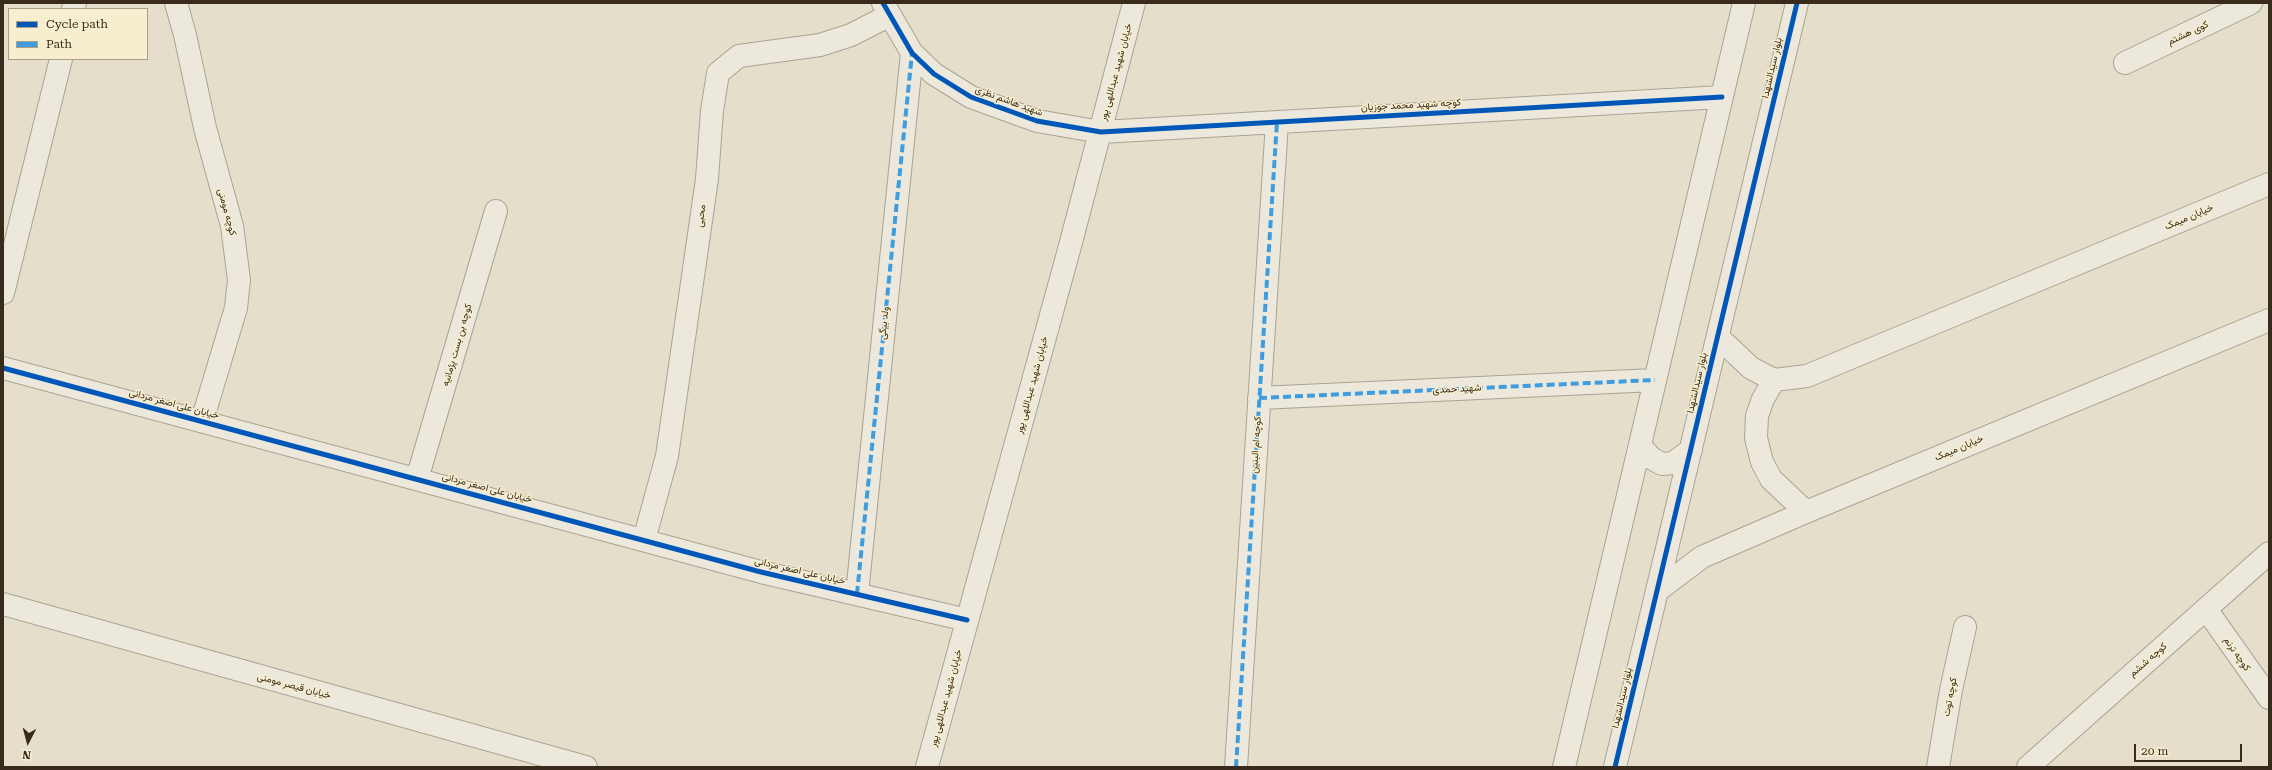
<!DOCTYPE html>
<meta charset="utf-8">
<style>
body{margin:0}
#map{position:relative;width:2272px;height:770px;overflow:hidden;background:#e5deca;font-family:"Roboto Serif",serif}
canvas{display:block}
.frame{position:absolute;inset:0;border:4px solid #382b1c;pointer-events:none}
.legend{position:absolute;left:8px;top:8px;width:140px;height:52px;box-sizing:border-box;background:#f7eecf;border:1px solid #aba087;margin:0;padding:5px 7px;list-style:none;font-size:12px;color:#382b1c}
.legend li{display:flex;align-items:center;gap:8px;height:20px}
.legend b{width:20px;border:1px solid #aba087}
.north{position:absolute;left:8px;top:722px;width:40px;height:40px;-webkit-text-stroke:3px #f7eecf;paint-order:stroke;rotate:186deg;font-size:11px;font-weight:700;line-height:16px;text-align:center;color:#382b1c}
.north::after{content:'';display:block;margin:auto;width:14px;height:18px;background:#382b1c;clip-path:polygon(50% 0,100% 100%,50% 72%,0 100%)}
.scale{position:absolute;left:2134px;top:744px;width:108px;height:18px;box-sizing:border-box;border:2px solid #382b1c;border-top:0;padding-left:5px;font-size:12px;line-height:14px;white-space:nowrap;color:#382b1c;-webkit-text-stroke:3px #f7eecf;paint-order:stroke}
</style>
<div id="map">
<canvas width="2272" height="770"></canvas>
<div class="frame"></div>
<ul class="legend">
<li><b style="height:5px;background:#0057b8"></b>Cycle path</li>
<li><b style="height:5px;background:#3e9cdf"></b>Path</li>
</ul>
<div class="north">N</div>
<div class="scale">20 m</div>
</div>
<script>
const ctx = document.querySelector('canvas').getContext('2d');
ctx.lineJoin = 'round';
function toPath(rows) {
  const path = new Path2D();
  for (const r of rows) {
    path.moveTo(r[0], r[1]);
    for (let i = 2; i < r.length; i += 2) path.lineTo(r[i], r[i + 1]);
  }
  return path;
}
function stroke(path, color, width, dash) {
  ctx.strokeStyle = color;
  ctx.lineWidth = width;
  ctx.lineCap = dash ? 'butt' : 'round';
  ctx.setLineDash(dash || []);
  ctx.stroke(path);
}
function label(font, color, halo, rows, align = 'center') {
  ctx.font = font + ' "Roboto Serif",Vazirmatn,serif';
  ctx.lineWidth = 3;
  ctx.setLineDash([]);
  ctx.textBaseline = 'middle';
  ctx.strokeStyle = halo;
  ctx.fillStyle = color;
  for (const [text, x, y, turn = 0] of rows) {
    ctx.save();
    ctx.translate(x, y);
    ctx.rotate((+turn || 0) * Math.PI / 180);
    ctx.textAlign = isNaN(turn) ? turn : align;
    if (halo) ctx.strokeText(text, 0, 0);
    ctx.fillText(text, 0, 0);
    ctx.restore();
  }
}
const minor = toPath([
 [176,3,185,35,205,128,232,226,239,280,236,308,202,421],
 [883,3,912,53,934,74,971,97,1037,121,1101,132,1722,97],
 [73,9,75,3],
 [2125,63,2251,3],
 [3,293,61,59],
 [1718,337,1751,368,1774,380,1807,376,2269,184],
 [3,368,761,572,967,620],
 [1774,380,1763,399,1757,416,1756,438,1762,462,1771,479,1806,512],
 [1259,398,1655,380],
 [1640,445,1651,458,1662,464,1673,463,1691,450],
 [417,479,496,211],
 [644,540,667,456,707,179,712,111,718,73,739,56,820,45,851,35,890,15],
 [1657,591,1702,557,1806,512,2269,320],
 [857,594,912,53],
 [3,604,586,767],
 [2206,609,2269,698],
 [927,767,1070,246,1134,3],
 [1236,767,1277,122],
 [1564,767,1744,3],
 [1615,767,1797,3],
 [1938,767,1951,690,1965,627],
 [2028,767,2269,553]
]);
stroke(minor, '#aaa394', 24);
stroke(minor, '#ece8dc', 22);
stroke(toPath([
 [1259,398,1655,380],
 [857,594,912,53],
 [1236,767,1277,122]
]), '#3e9cdf', 4, [8, 4]);
stroke(toPath([
 [883,3,912,53,934,74,971,97,1037,121,1101,132,1722,97],
 [3,368,761,572,967,620],
 [1615,767,1797,3]
]), '#0057b8', 5);
label('10px', '#382b1c', '#f7eecf', [
 ["کوی هشتم",2188,33,-25],
 ["بلوار سیدالشهدا",1772,68,-77],
 ["خیابان شهید عبداللهی پور",1116,72,-75],
 ["شهید هاشم نظری",1009,101,20],
 ["کوچه شهید محمد جوزیان",1411,105,-3],
 ["کوچه مومنی",227,212,75],
 ["محبی",701,216,-82],
 ["خیابان میمک",2189,217,-23],
 ["ولد بیگی",884,323,-84],
 ["کوچه بن بست پژمانیه",457,345,-74],
 ["بلوار سیدالشهدا",1697,383,-77],
 ["خیابان شهید عبداللهی پور",1032,385,-75],
 ["شهید حمدی",1457,389,-3],
 ["خیابان علی اصغر مردانی",174,404,15],
 ["کوچه ام البنین",1256,445,-86],
 ["خیابان میمک",1959,448,-23],
 ["خیابان علی اصغر مردانی",487,488,15],
 ["خیابان علی اصغر مردانی",800,571,13],
 ["کوچه ترنم",2237,654,55],
 ["کوچه ششم",2148,660,-41],
 ["خیابان قیصر مومنی",294,686,15],
 ["کوچه توت",1950,697,-79],
 ["خیابان شهید عبداللهی پور",946,698,-75],
 ["بلوار سیدالشهدا",1622,698,-77]
]);
</script>
